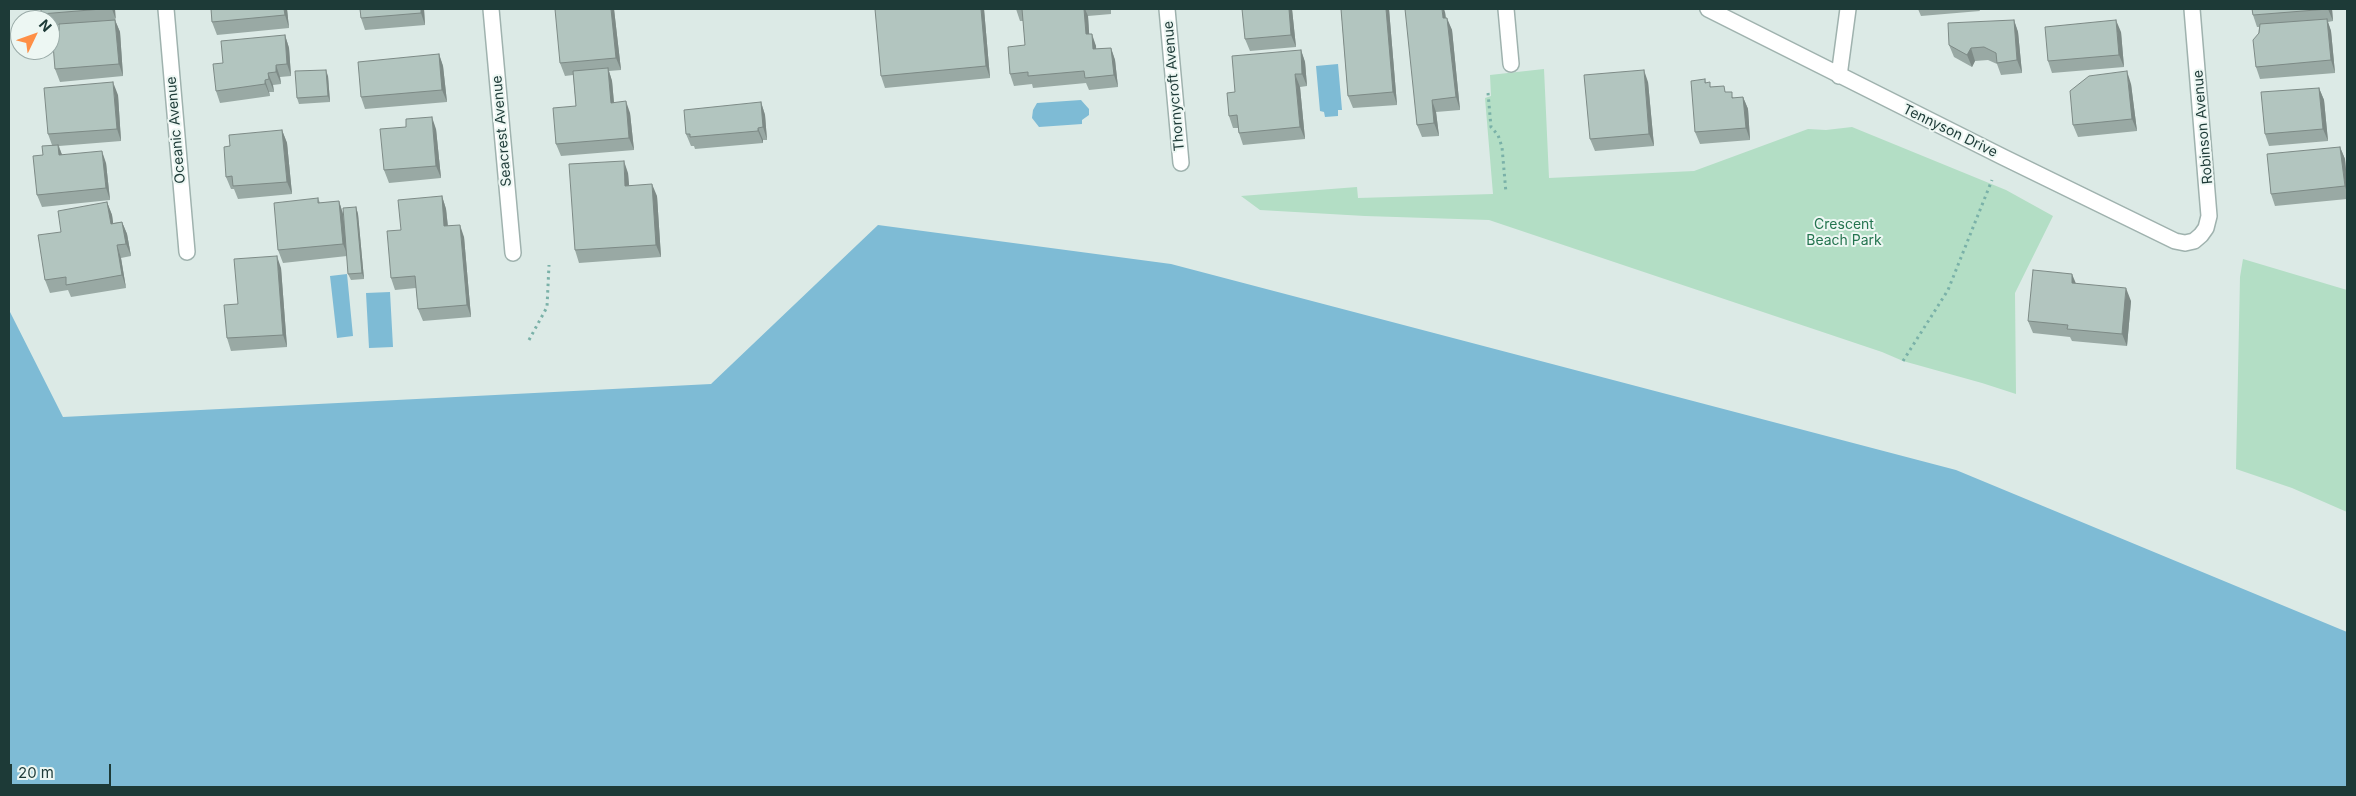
<!DOCTYPE html>
<style>
body{margin:0}
#map{position:relative;width:2356px;height:796px;overflow:hidden;background:#dceae6;font-family:Inter,sans-serif}
canvas{display:block}
.frame{position:absolute;inset:0;border:10px solid #1d3a37;pointer-events:none}
.north{position:absolute;left:10px;top:10px;width:50px;height:50px;box-sizing:border-box;background:#edf7f3;border:1px solid #9aaba8;border-radius:50%;rotate:48deg;font-size:14px;font-weight:700;line-height:20px;text-align:center;color:#1d3a37}
.north::after{content:'';display:block;margin:auto;width:18px;height:22px;background:#fe8f46;clip-path:polygon(50% 0,100% 100%,50% 72%,0 100%)}
.scale{position:absolute;left:10px;top:764px;width:101px;height:22px;box-sizing:border-box;border:2px solid #1d3a37;border-top:0;padding-left:6px;font-size:15px;line-height:18px;white-space:nowrap;color:#1d3a37;-webkit-text-stroke:4px #edf7f3;paint-order:stroke}
</style>
<div id="map">
<canvas width="2356" height="796"></canvas>
<div class="frame"></div>
<div class="north">N</div>
<div class="scale">20 m</div>
</div>
<script>
const ctx = document.querySelector('canvas').getContext('2d');
ctx.lineJoin = 'round';
function paint(path, color) {
  ctx.fillStyle = color;
  ctx.fill(path, 'evenodd');
}
function toPath(rows) {
  const path = new Path2D();
  for (const r of rows) {
    path.moveTo(r[0], r[1]);
    for (let i = 2; i < r.length; i += 2) path.lineTo(r[i], r[i + 1]);
  }
  return path;
}
function stroke(path, color, width, dash) {
  ctx.strokeStyle = color;
  ctx.lineWidth = width;
  ctx.lineCap = dash ? 'butt' : 'round';
  ctx.setLineDash(dash || []);
  ctx.stroke(path);
}
function label(font, color, halo, rows, align = 'center') {
  ctx.font = font + ' Inter,sans-serif';
  ctx.lineWidth = 4;
  ctx.setLineDash([]);
  ctx.textBaseline = 'middle';
  ctx.strokeStyle = halo;
  ctx.fillStyle = color;
  for (const [text, x, y, turn = 0] of rows) {
    ctx.save();
    ctx.translate(x, y);
    ctx.rotate((+turn || 0) * Math.PI / 180);
    ctx.textAlign = isNaN(turn) ? turn : align;
    if (halo) ctx.strokeText(text, 0, 0);
    ctx.fillText(text, 0, 0);
    ctx.restore();
  }
}
paint(toPath([
 [1544,69,1549,178,1694,171,1808,129,1826,130,1852,127,2006,190,2053,216,2015,293,2016,394,1982,383,1903,361,1882,352,1489,220,1365,216,1260,210,1241,196,1357,187,1358,198,1493,194,1485,98,1491,96,1490,75],
 [2243,259,2347,290,2347,512,2292,488,2236,469,2240,277]
]), '#b3dec5');
paint(toPath([
 [1338,64,1342,110,1338,110,1338,116,1325,117,1324,112,1320,111,1316,66],
 [1081,100,1089,109,1089,115,1082,120,1082,124,1039,127,1032,118,1033,110,1037,103],
 [878,225,1171,264,1956,470,2347,632,2347,787,9,787,9,310,63,417,711,384],
 [347,274,353,336,337,338,330,276],
 [390,292,393,347,369,348,366,293]
]), '#7ebbd5');
const minor = toPath([
 [166,9,187,252],
 [491,9,513,253],
 [1167,9,1181,163],
 [1506,9,1511,64],
 [1708,9,2003,157,2175,241,2185,243,2194,241,2201,235,2206,228,2209,216,2192,9],
 [1839,76,1848,9]
]);
stroke(minor, '#9fb2ae', 18);
stroke(toPath([
 [1488,93,1491,127,1498,135,1502,147,1506,193],
 [529,340,547,307,549,265],
 [1903,361,1948,290,1992,180]
]), '#7ab1a8', 3, [2.5, 4]);
stroke(minor, '#fff', 15);
paint(toPath([
 [41,9,115,9,115,20,120,32,123,76,60,82,55,69,59,31,59,25,50,26,50,20,43,20,41,14],
 [211,9,287,9,289,28,217,35,212,22],
 [424,9,425,25,365,30,361,18],
 [614,9,621,70,609,71,612,81,614,102,630,113,634,150,561,156,556,144,576,106,573,75,565,76,560,63],
 [984,9,990,78,885,88,881,76],
 [1016,9,1111,9,1111,14,1088,16,1089,34,1096,46,1096,49,1111,48,1115,60,1118,87,1089,90,1086,83,1033,88,1032,84,1014,86,1010,74,1025,45,1023,21,1020,21],
 [1292,9,1296,47,1250,51,1245,39],
 [1341,9,1389,9,1397,105,1353,108,1348,96],
 [1918,9,1979,9,1980,11,1921,16],
 [2252,9,2332,9,2333,21,2328,22,2331,31,2335,73,2260,79,2256,67,2259,27,2257,27,2253,15],
 [1445,12,1446,18,1452,30,1460,110,1436,112,1439,136,1422,137,1417,125],
 [2014,20,2018,32,2022,73,2001,75,1997,64,1988,60,1975,61,1972,67,1954,57,1949,45],
 [2121,32,2124,67,2052,73,2048,61],
 [285,35,289,48,291,76,280,77,281,84,273,85,274,92,269,92,270,96,220,103,216,91,223,63],
 [1301,50,1305,62,1307,86,1300,87,1305,139,1243,145,1239,133,1238,128,1233,128,1229,116,1235,92],
 [439,54,443,66,447,102,365,109,361,97],
 [328,76,330,102,299,104,297,98],
 [1705,79,1706,83,1711,87,1726,92,1734,98,1743,97,1748,109,1750,140,1700,144,1695,132],
 [1648,82,1654,146,1595,151,1590,139],
 [2131,84,2137,131,2078,137,2073,125],
 [2319,88,2324,100,2328,141,2269,146,2265,134],
 [118,95,121,141,59,146,62,155,106,163,110,200,42,207,37,195,43,155,52,145,48,134],
 [761,102,765,115,767,140,763,140,763,143,695,149,694,146,691,146,686,134],
 [436,129,441,178,389,183,384,170],
 [282,130,287,143,292,194,238,199,234,189,231,189,226,177,230,146],
 [2340,147,2345,159,2347,181,2347,199,2275,206,2271,194],
 [628,173,629,185,657,196,661,257,579,263,575,250],
 [442,196,446,209,448,226,464,237,471,317,423,321,418,309,416,288,395,290,391,278,401,230],
 [318,198,320,203,339,201,343,214,346,238,356,207,358,214,364,279,351,280,348,274,347,256,283,263,278,250],
 [107,202,112,215,113,223,122,222,127,234,131,256,121,258,126,288,71,297,68,290,50,293,45,280,61,232],
 [281,268,287,347,231,351,227,338],
 [2076,284,2131,301,2127,346,2072,341,2070,337,2033,333,2028,321]
]), '#99a9a4');
paint(toPath([
 [112,9,115,9,116,20],
 [284,9,287,9,289,28,285,15],
 [421,9,424,9,425,25,421,13],
 [611,9,614,9,621,70,616,58],
 [981,9,984,9,990,78,986,66],
 [1084,9,1085,9,1088,16,1090,46,1086,34],
 [1289,9,1292,9,1296,47,1291,35],
 [1386,9,1389,9,1397,105,1393,92],
 [1442,9,1444,9,1445,12,1447,31,1443,18],
 [2328,9,2332,9,2333,21],
 [1447,18,1452,30,1460,110,1456,97],
 [2327,19,2331,31,2335,73,2331,60],
 [115,20,120,32,123,76,119,64],
 [2014,20,2018,32,2022,73,2017,60],
 [2116,20,2121,32,2124,67,2119,55],
 [1092,34,1096,46,1097,62,1093,49],
 [285,35,289,48,291,76,287,64],
 [1111,48,1115,60,1118,87,1114,75],
 [1971,48,1975,61,1972,67,1967,55],
 [1301,50,1305,62,1307,86,1302,74],
 [439,54,443,66,447,102,442,90],
 [276,65,280,77,281,84,276,72],
 [608,68,612,81,615,115,611,103],
 [326,70,328,76,330,102,328,96],
 [1644,70,1648,82,1654,146,1649,134],
 [2127,71,2131,84,2137,131,2132,119],
 [268,73,273,85,274,92,269,79],
 [1295,74,1300,87,1305,139,1300,127],
 [265,80,269,92,270,96,265,84],
 [113,82,118,95,121,141,117,129],
 [2319,88,2324,100,2328,141,2323,129],
 [1743,97,1748,109,1750,140,1746,128],
 [1432,100,1436,112,1439,136,1434,123],
 [626,101,630,113,634,150,629,138],
 [761,102,765,115,767,140,763,127],
 [432,117,436,129,441,178,436,166],
 [758,128,763,140,763,143,758,131],
 [282,130,287,143,292,194,287,182],
 [58,145,63,157,59,155],
 [2340,147,2345,159,2347,181,2347,193,2345,186],
 [102,151,106,163,110,200,106,188],
 [624,161,628,173,630,198,625,186],
 [652,184,657,196,661,257,656,245],
 [442,196,446,209,449,238,444,226],
 [339,201,343,214,348,256,343,244],
 [107,202,112,215,115,236,111,224],
 [356,207,358,214,364,279,362,273],
 [122,222,127,234,131,256,126,244],
 [460,225,464,237,471,317,467,305],
 [117,245,121,258,126,288,122,275],
 [277,256,281,268,287,347,283,335],
 [2072,274,2077,286,2072,283],
 [2126,288,2131,301,2127,346,2122,334]
]), '#7d8a86');
const building = toPath([
 [41,9,102,9,41,14,41,9],
 [211,9,284,9,285,15,212,22,211,9],
 [360,9,421,9,421,13,361,18,360,9],
 [555,9,611,9,616,58,560,63,555,9],
 [875,9,981,9,986,66,881,76,875,9],
 [1016,9,1084,9,1086,34,1092,34,1093,49,1111,48,1114,75,1085,78,1084,71,1028,76,1028,72,1010,74,1008,47,1025,45,1022,9,1016,9],
 [1242,9,1289,9,1291,35,1245,39,1242,9],
 [1341,9,1386,9,1393,92,1348,96,1341,9],
 [1405,9,1442,9,1443,18,1447,18,1456,97,1432,100,1434,123,1417,125,1405,9],
 [2252,9,2328,9,2253,15,2252,9],
 [2327,19,2331,60,2256,67,2253,40,2259,33,2260,24,2327,19],
 [115,20,119,64,55,69,52,32,59,31,59,24,115,20],
 [2014,20,2017,60,1997,63,1996,53,1984,47,1971,48,1967,55,1949,45,1948,23,2014,20],
 [2116,20,2119,55,2048,61,2045,27,2116,20],
 [285,35,287,64,276,65,276,72,268,73,269,79,265,80,265,84,216,91,213,64,223,63,221,41,285,35],
 [1301,50,1302,74,1295,74,1300,127,1239,133,1237,115,1229,116,1227,93,1235,92,1232,56,1301,50],
 [439,54,442,90,361,97,358,62,439,54],
 [608,68,611,103,626,101,629,138,556,144,553,108,576,106,573,71,608,68],
 [326,70,328,96,297,98,295,71,326,70],
 [1644,70,1649,134,1590,139,1584,75,1644,70],
 [2127,71,2132,119,2073,125,2070,91,2089,76,2127,71],
 [1705,79,1705,83,1710,82,1710,87,1724,86,1725,92,1732,92,1732,98,1743,97,1746,128,1695,132,1691,81,1705,79],
 [113,82,117,129,48,134,44,88,113,82],
 [2319,88,2323,129,2265,134,2261,92,2319,88],
 [761,102,763,127,758,128,758,131,690,137,690,134,686,134,684,110,761,102],
 [432,117,436,166,384,170,380,129,406,127,406,119,432,117],
 [282,130,287,182,233,186,232,176,226,177,224,147,230,146,229,135,282,130],
 [58,145,59,155,102,151,106,188,37,195,33,156,43,155,42,146,58,145],
 [2340,147,2345,186,2271,194,2267,154,2340,147],
 [624,161,625,186,652,184,656,245,575,250,569,164,624,161],
 [442,196,444,226,460,225,467,305,418,309,415,276,391,278,387,231,401,230,398,200,442,196],
 [318,198,318,203,339,201,343,244,278,250,274,203,318,198],
 [107,202,111,224,122,222,126,244,117,245,122,275,66,285,66,277,45,280,38,235,61,232,58,211,107,202],
 [356,207,362,273,348,274,343,208,356,207],
 [277,256,283,335,227,338,224,305,238,304,234,259,277,256],
 [2033,270,2072,274,2072,283,2126,288,2122,334,2067,329,2068,325,2028,321,2033,270]
]);
paint(building, '#b2c5bf');
stroke(building, '#7d8a86', 1);
label('14px', '#1d3a37', '#edf7f3', [
 ["Thornycroft Avenue",1174,86,-95],
 ["Robinson Avenue",2203,127,-95],
 ["Oceanic Avenue",176,130,-95],
 ["Seacrest Avenue",502,131,-95],
 ["Tennyson Drive",1950,131,26]
]);
label('14px', '#24744f', '#edf7f3', [
 ["Crescent",1844,225],
 ["Beach Park",1844,241]
]);
</script>
